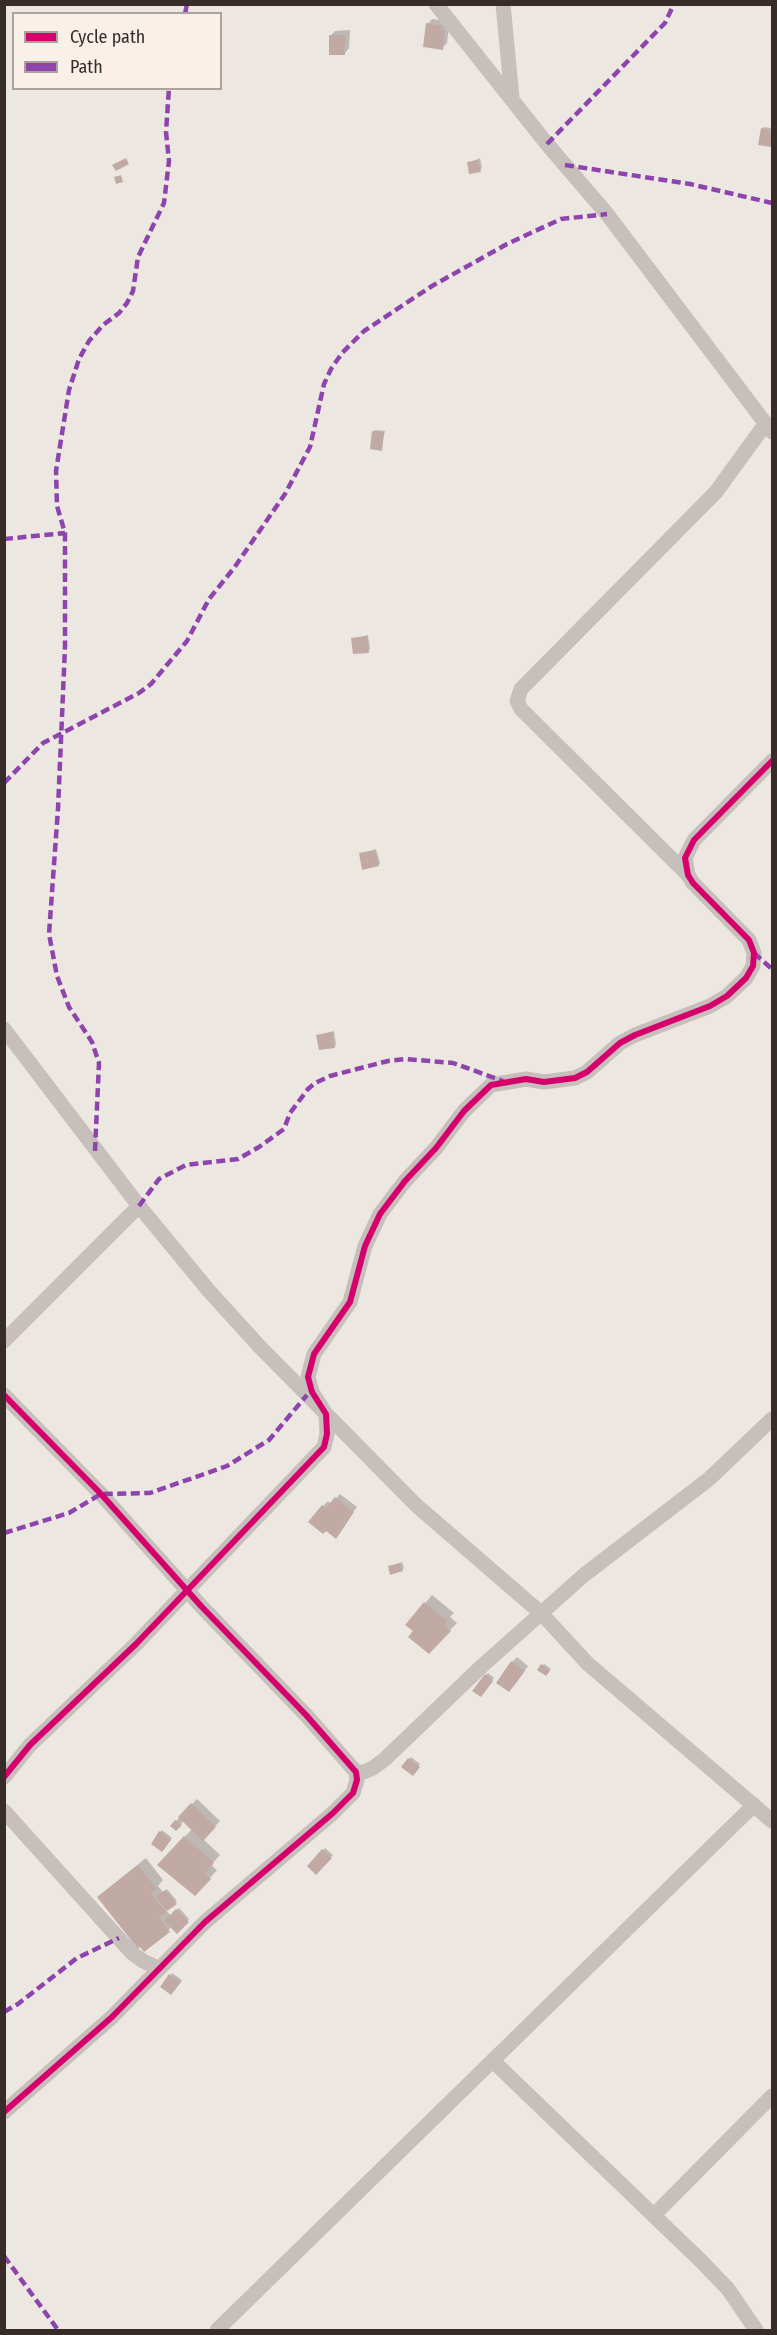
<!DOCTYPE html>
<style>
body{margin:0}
#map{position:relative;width:777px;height:2335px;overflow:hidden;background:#ede7e2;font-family:"Fira Sans Condensed",sans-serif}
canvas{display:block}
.frame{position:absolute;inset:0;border:6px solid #372c29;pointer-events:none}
.legend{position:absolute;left:12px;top:12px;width:210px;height:78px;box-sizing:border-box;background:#f9f1e9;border:2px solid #aba29c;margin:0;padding:8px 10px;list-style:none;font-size:18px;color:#372c29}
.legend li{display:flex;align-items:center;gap:12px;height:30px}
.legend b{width:30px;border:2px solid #aba29c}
</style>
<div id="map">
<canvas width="777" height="2335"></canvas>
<div class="frame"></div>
<ul class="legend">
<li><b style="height:8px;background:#d6006c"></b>Cycle path</li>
<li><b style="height:8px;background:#8e44ad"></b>Path</li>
</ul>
</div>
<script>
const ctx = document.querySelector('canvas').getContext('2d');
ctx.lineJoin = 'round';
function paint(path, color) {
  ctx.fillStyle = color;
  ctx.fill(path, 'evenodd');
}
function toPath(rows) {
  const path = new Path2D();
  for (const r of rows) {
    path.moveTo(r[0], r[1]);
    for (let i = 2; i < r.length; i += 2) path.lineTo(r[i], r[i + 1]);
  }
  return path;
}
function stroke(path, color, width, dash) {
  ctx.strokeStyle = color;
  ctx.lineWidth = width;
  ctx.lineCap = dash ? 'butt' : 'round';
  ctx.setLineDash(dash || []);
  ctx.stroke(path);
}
paint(toPath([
 [432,19,446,21,449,26,447,43,442,48,428,24],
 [350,30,349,48,345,53,330,36,335,31],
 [764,127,771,128,771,146,762,129],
 [480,158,482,168,480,170,468,163],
 [375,430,385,431,381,449,373,432],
 [368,635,370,649,368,651,353,639],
 [376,849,380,863,378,865,360,854],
 [334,1031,336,1045,334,1047,318,1035],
 [340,1494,357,1507,344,1524,345,1526,340,1532,323,1506,328,1501,331,1504],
 [402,1562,404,1568,402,1570,389,1567],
 [432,1595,454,1613,450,1617,457,1623,429,1652,415,1631,407,1625],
 [517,1657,528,1666,514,1686,512,1662],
 [544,1664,551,1669,546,1674,539,1669],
 [488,1673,494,1678,482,1693,486,1675],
 [411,1757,420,1764,413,1774,403,1767],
 [197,1799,220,1821,203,1839,220,1855,211,1865,217,1870,203,1886,160,1864,192,1829,184,1821,176,1829,176,1821],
 [162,1830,172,1838,164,1848,160,1832],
 [325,1848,333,1855,316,1873,309,1865],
 [146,1858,163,1880,158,1886,163,1892,167,1889,177,1901,166,1910,171,1916,179,1908,189,1919,177,1932,172,1927,145,1950,106,1890],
 [172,1973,182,1980,173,1992,162,1987]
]), '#0003');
paint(toPath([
 [426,23,442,26,441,30,445,31,443,50,423,47],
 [329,35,345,35,345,55,329,55],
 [761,128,770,130,769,134,772,134,771,147,758,145],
 [126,158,129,164,116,171,112,165],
 [478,160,481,172,469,174,467,162],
 [121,175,123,182,116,184,114,177],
 [372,431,384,432,382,451,370,449],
 [367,636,369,653,353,654,351,638],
 [375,850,379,866,362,870,359,853],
 [332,1032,335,1048,319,1050,316,1035],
 [335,1497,354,1512,336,1539,326,1531,323,1534,308,1522,322,1505,326,1508],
 [400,1563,403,1571,390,1575,388,1566],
 [424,1602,448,1621,444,1625,451,1631,429,1654,408,1637,413,1631,405,1625],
 [511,1661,525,1671,509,1692,496,1683],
 [541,1664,550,1671,546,1676,537,1670],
 [485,1674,493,1681,481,1697,472,1691],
 [408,1758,420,1767,413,1776,401,1767],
 [191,1803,216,1827,203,1841,178,1817],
 [175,1820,182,1825,176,1831,170,1826],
 [159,1831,171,1840,162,1852,151,1844],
 [184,1836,214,1863,205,1873,211,1879,195,1896,157,1865],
 [322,1849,332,1858,316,1875,307,1866],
 [138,1865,157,1889,151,1894,166,1912,159,1918,170,1932,144,1952,140,1947,138,1949,97,1897],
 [165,1890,177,1904,167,1911,156,1897],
 [176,1909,189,1922,177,1934,164,1921],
 [169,1974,181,1982,171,1995,160,1987]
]), '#c0aaa3');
stroke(toPath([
 [436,4,547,144,607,214,772,432],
 [503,4,512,98],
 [688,875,521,709,517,701,521,689,716,492,766,423],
 [4,1029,139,1206,209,1291,260,1347,416,1505,542,1614,587,1663,772,1821],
 [4,1341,139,1206],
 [4,1395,101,1494,201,1606,306,1715,356,1772,357,1780,353,1793,333,1813,205,1922,112,2017,4,2112],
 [356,1772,364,1772,373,1768,385,1759,482,1666,584,1575,709,1479,772,1419],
 [4,1777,30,1745,136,1644,324,1447,327,1434,326,1414,312,1392,308,1377,314,1354,350,1302,365,1246,380,1214,405,1181,436,1148,464,1111,491,1085,526,1079,544,1082,575,1078,587,1072,620,1043,635,1035,710,1006,727,996,746,978,753,966,754,953,749,940,693,883,688,875,685,858,694,840,772,761],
 [4,1811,132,1953,143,1961,158,1968],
 [494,2062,701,2261,728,2289,756,2330],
 [654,2215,772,2096],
 [217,2330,754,1805]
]), '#c6bfbb', 15);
stroke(toPath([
 [185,14,187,4],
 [547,144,665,23,672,8,671,4],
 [565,165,690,184,772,203],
 [4,539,65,533],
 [4,783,43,743,139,693,151,684,187,641,209,599,234,568,285,494,310,447,324,384,331,369,342,353,364,331,432,286,507,244,561,219,607,214],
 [754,953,772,969],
 [95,1151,99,1063,92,1042,69,1007,57,976,49,934,58,809,65,647,65,533,57,506,56,471,69,390,79,359,89,341,103,325,119,313,127,303,133,291,138,257,164,203,169,161,166,132,169,88],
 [139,1206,159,1179,186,1165,238,1159,259,1147,284,1129,290,1113,308,1089,315,1083,330,1076,388,1061,406,1059,453,1063,503,1081],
 [4,1533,69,1513,101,1494,150,1493,227,1466,269,1440,307,1395],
 [4,2012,18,2004,77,1958,119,1938],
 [4,2256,58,2330]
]), '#8e44ad', 4.5, [9, 4.5]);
stroke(toPath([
 [4,1395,101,1494,201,1606,306,1715,356,1772,357,1780,353,1793,333,1813,205,1922,112,2017,4,2112],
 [4,1777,30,1745,136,1644,324,1447,327,1434,326,1414,312,1392,308,1377,314,1354,350,1302,365,1246,380,1214,405,1181,436,1148,464,1111,491,1085,526,1079,544,1082,575,1078,587,1072,620,1043,635,1035,710,1006,727,996,746,978,753,966,754,953,749,940,693,883,688,875,685,858,694,840,772,761]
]), '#d6006c', 6);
</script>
